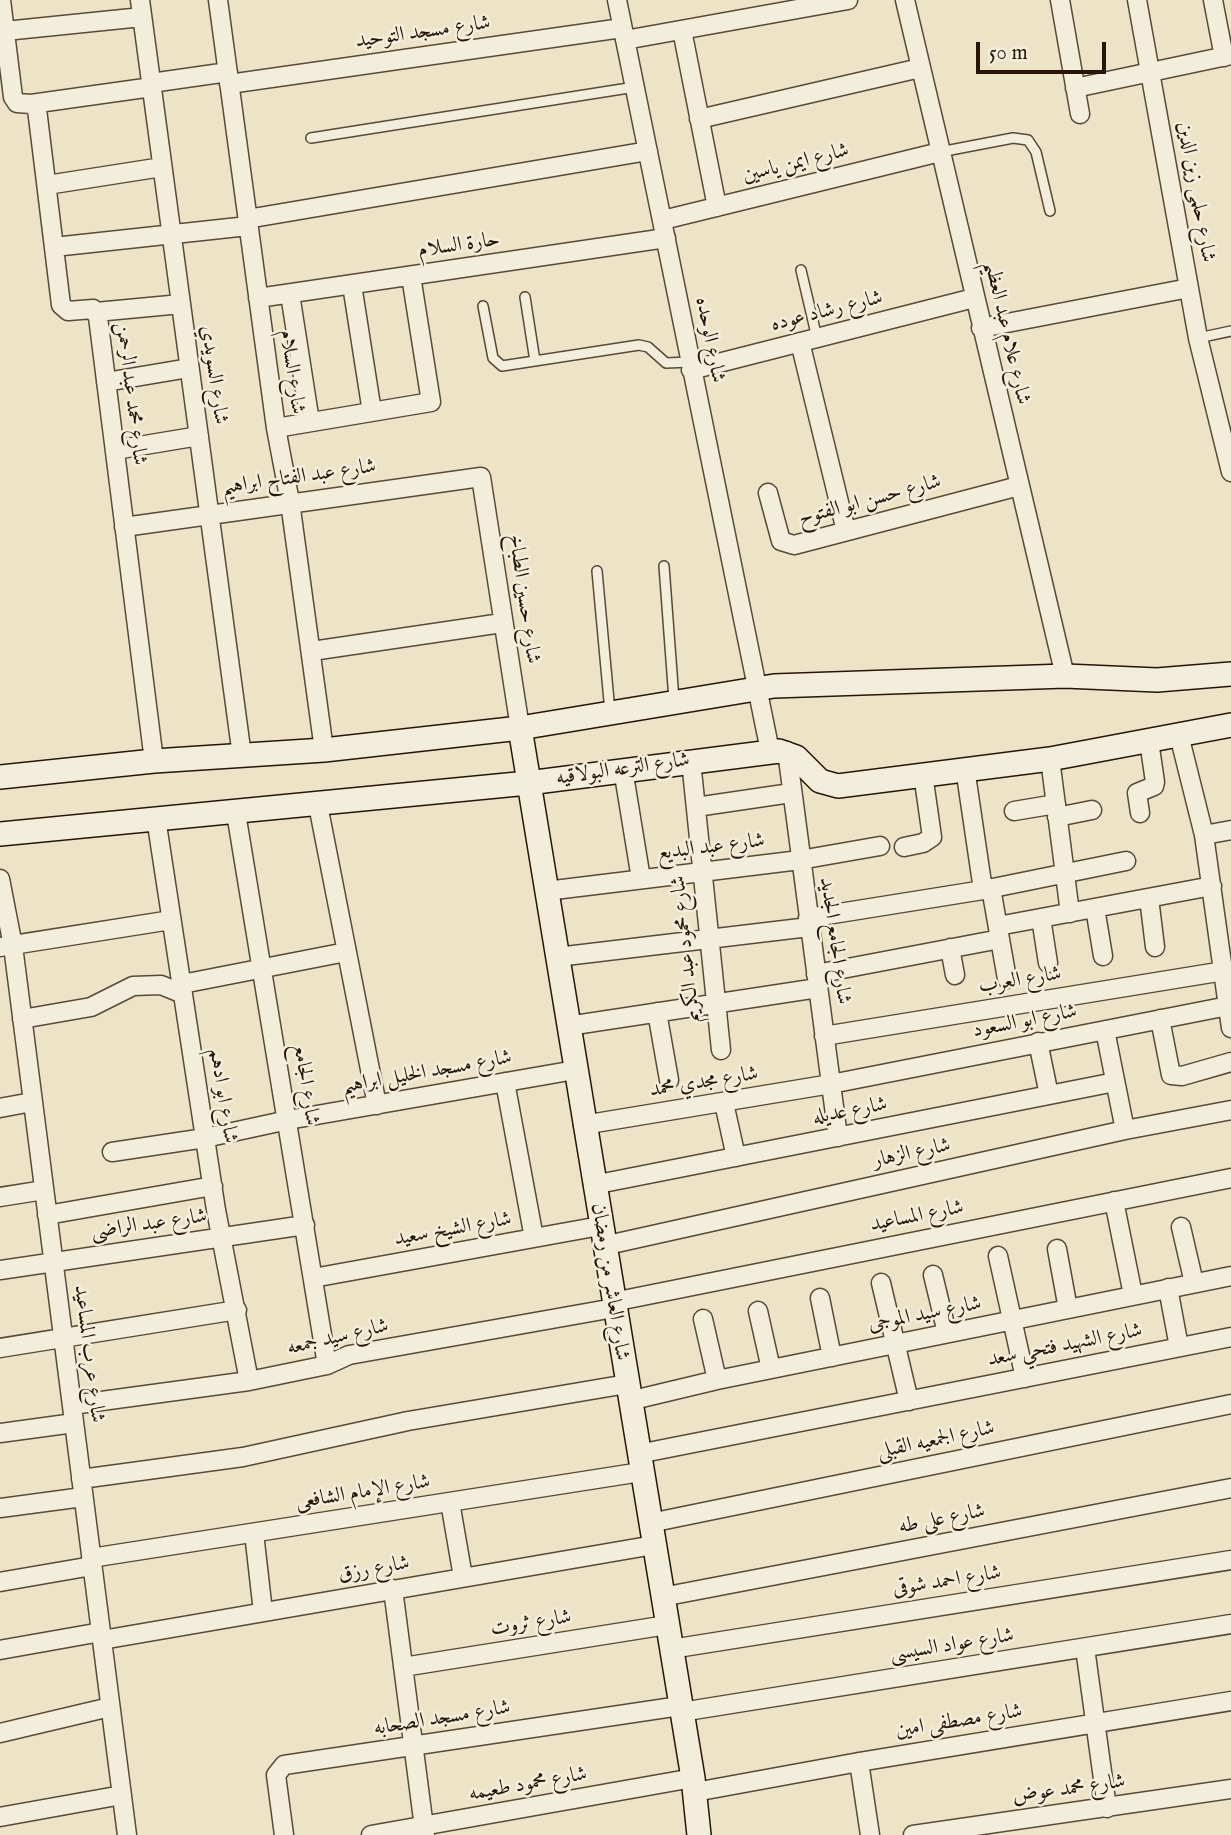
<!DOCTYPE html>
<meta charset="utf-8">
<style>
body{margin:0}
#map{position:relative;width:1231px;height:1835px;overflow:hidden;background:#ede4c8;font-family:"IM FELL English",serif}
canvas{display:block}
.scale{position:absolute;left:976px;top:42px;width:130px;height:32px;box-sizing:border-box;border:4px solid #271607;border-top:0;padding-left:9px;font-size:21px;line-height:24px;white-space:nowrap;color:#271607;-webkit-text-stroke:5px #f3eddb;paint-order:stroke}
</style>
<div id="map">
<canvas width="1231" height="1835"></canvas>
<div class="scale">50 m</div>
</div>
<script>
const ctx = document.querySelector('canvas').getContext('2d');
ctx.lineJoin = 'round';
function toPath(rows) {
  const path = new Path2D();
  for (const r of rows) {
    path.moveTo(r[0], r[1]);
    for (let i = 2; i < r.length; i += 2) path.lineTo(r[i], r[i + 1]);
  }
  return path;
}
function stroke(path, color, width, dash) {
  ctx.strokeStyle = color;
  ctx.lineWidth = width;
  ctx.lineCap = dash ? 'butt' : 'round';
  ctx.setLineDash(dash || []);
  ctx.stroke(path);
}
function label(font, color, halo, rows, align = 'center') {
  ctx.font = font + ' "IM FELL English",Amiri,serif';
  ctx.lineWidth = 5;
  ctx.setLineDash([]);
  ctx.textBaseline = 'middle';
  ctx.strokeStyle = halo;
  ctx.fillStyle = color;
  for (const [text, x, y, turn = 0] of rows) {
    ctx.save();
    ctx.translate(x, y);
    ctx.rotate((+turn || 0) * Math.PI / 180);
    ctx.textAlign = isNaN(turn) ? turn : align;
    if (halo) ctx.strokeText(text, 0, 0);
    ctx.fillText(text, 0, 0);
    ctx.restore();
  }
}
const lane = toPath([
 [311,138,635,87],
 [940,152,1013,138,1028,140,1036,152,1050,211],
 [801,270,817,338],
 [525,297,535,361],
 [483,306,493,358,502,366,639,345,648,347,666,363,690,362],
 [1198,338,1231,331],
 [664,566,674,700],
 [597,571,610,712]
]);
const street = toPath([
 [1,0,13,97,17,103,31,104,37,109,61,305,68,311,93,309,98,317,154,761],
 [140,0,242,756],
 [218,0,276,428,290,502,324,750],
 [617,0,770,751],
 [905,0,1065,676],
 [1060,0,1080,114],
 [1137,0,1198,338,1231,472],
 [1213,0,1224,57],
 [682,30,717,207],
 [5,31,142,17],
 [625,40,848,0],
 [151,83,228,72],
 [229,84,622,28],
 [1075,88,1231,55],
 [31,104,152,87],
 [699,119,920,68],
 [47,185,162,167],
 [247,219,648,151],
 [663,220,940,152],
 [54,247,248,226],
 [352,285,372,412],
 [290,294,310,422],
 [258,298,666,238],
 [96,312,181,304],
 [981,328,1189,288],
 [800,342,846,531],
 [691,370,974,298],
 [106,382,189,368],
 [276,428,431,402,411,276],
 [115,450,199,436],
 [768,493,781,541,794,545,1019,486],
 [124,527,481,477,520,728],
 [312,651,502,623],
 [1179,735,1204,835,1231,1028],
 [787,751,838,1137],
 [1050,759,1070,913],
 [691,761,721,1050],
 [965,768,983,890],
 [623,769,641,879],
 [318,805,377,1105],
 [696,807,791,793],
 [1014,811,1056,804],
 [236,813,327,1365],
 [1140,813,1137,793,1154,786,1155,782,1149,741],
 [1057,817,1092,810],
 [156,818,216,1210,249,1381],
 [1204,835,1231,830],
 [904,847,923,843,932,837,923,774],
 [0,879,13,946,127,1835],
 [991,888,1007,979],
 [546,891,800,860,880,846],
 [1149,898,1155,947],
 [1095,908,1103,956],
 [808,918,983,890,1126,861],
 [1041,918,1048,963],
 [998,926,1212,886],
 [0,947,171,920],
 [950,948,955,975],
 [557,957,809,927],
 [816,974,1000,939],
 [182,984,346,952],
 [657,1012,669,1080],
 [22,1019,91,1007,133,986,161,985,183,994],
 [1160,1019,1171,1075,1182,1076,1231,1062],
 [568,1026,818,988],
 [1105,1030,1125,1130],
 [824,1036,1224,971],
 [1038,1042,1049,1095],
 [505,1082,534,1238],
 [724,1103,736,1157],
 [0,1108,32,1102],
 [583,1125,831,1084,1228,1006],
 [112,1152,205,1138,288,1120,575,1070],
 [593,1185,1115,1082],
 [0,1197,44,1190],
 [1114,1201,1133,1295],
 [47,1215,213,1186],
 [1181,1227,1194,1283],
 [603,1246,1125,1130,1231,1110],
 [1057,1249,1068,1309],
 [998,1256,1025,1378],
 [0,1270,305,1225],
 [933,1275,947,1333],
 [313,1278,600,1226],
 [881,1283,909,1401],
 [1168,1288,1179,1347],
 [820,1298,832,1357],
 [613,1302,1231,1178],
 [758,1311,771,1369],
 [703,1319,717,1380],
 [0,1348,237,1310],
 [629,1401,717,1380,1231,1276],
 [72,1405,249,1381,327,1365,349,1355,614,1308],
 [0,1433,74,1423],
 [638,1454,1231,1337],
 [81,1479,243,1457,408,1421,627,1384],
 [450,1502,463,1577],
 [0,1508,83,1497],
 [650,1523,1231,1404],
 [254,1533,263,1612],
 [91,1558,641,1472],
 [0,1582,92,1566],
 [393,1589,425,1835],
 [662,1597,1231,1488],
 [102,1640,654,1545],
 [1085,1648,1107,1808],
 [671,1649,1231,1560],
 [0,1650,101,1632],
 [403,1667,667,1625],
 [681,1712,1231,1624],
 [0,1733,110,1707],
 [859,1762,870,1835],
 [695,1792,859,1762,1231,1701],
 [0,1817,122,1795],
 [284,1835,276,1775,284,1765,680,1706],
 [371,1835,693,1778],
 [913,1835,1231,1789]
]);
const secondary = toPath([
 [520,728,693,1778,699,1835],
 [0,777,154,761,324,750,520,728,774,686,1065,676,1157,680,1231,674],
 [0,834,528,783,779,751,796,757,820,781,838,786,1050,759,1231,725]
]);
stroke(lane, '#584a37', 12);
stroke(street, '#584a37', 21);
stroke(secondary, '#271607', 26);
stroke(lane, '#f3eddb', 9);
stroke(street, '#f3eddb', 18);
stroke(secondary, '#f3eddb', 23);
label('21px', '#271607', '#f3eddb', [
 ["شارع مسجد التوحيد",423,33,-8],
 ["شارع ايمن ياسين",796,164,-14],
 ["شارع حلمى زين الدين",1195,192,80],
 ["حارة السلام",459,246,-8],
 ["شارع رشاد عوده",827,312,-14],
 ["شارع علام عبد العظيم",1006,333,77],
 ["شارع الوحده",709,340,79],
 ["شارع السلام",291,372,82],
 ["شارع السويدي",213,375,82],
 ["شارع محمد عبد الرحمن",130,394,83],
 ["شارع عبد الفتاح ابراهيم",299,478,-8],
 ["شارع حسن ابو الفتوح",870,501,-15],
 ["شارع حسين الطباخ",523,599,82],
 ["شارع الترعه البولاقيه",623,770,-8],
 ["شارع عبد البديع",711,848,-7],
 ["شارع الجامع الجديد",834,941,82],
 ["شارع محمود عبد الكريم",687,949,-96],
 ["شارع العرب",1020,981,-9],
 ["شارع ابو السعود",1025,1022,-11],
 ["شارع مسجد الخليل ابراهيم",427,1073,-10],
 ["شارع مجدي محمد",704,1083,-9],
 ["شارع الجامع",305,1085,81],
 ["شارع ابو ادهم",222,1096,81],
 ["شارع عديله",850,1112,-11],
 ["شارع الزهار",912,1154,-12],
 ["شارع المساعيد",917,1217,-11],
 ["شارع عبد الراضى",149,1225,-8],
 ["شارع الشيخ سعيد",453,1230,-10],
 ["شارع العاشر من رمضان",609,1282,81],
 ["شارع سيد الموجى",925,1315,-11],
 ["شارع سيد جمعه",338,1338,-13],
 ["شارع الشهيد فتحي سعد",1065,1346,-11],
 ["شارع عرب المساعيد",88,1354,83],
 ["شارع الجمعيه القبلى",936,1441,-12],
 ["شارع الإمام الشافعى",363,1493,-9],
 ["شارع على طه",942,1520,-11],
 ["شارع رزق",374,1570,-10],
 ["شارع احمد شوقى",947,1582,-9],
 ["شارع ثروت",531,1624,-9],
 ["شارع عواد السيسى",952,1646,-9],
 ["شارع مسجد الصحابه",442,1719,-9],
 ["شارع مصطفى امين",959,1722,-9],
 ["شارع محمود طعيمه",528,1785,-10],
 ["شارع محمد عوض",1069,1790,-8]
]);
</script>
